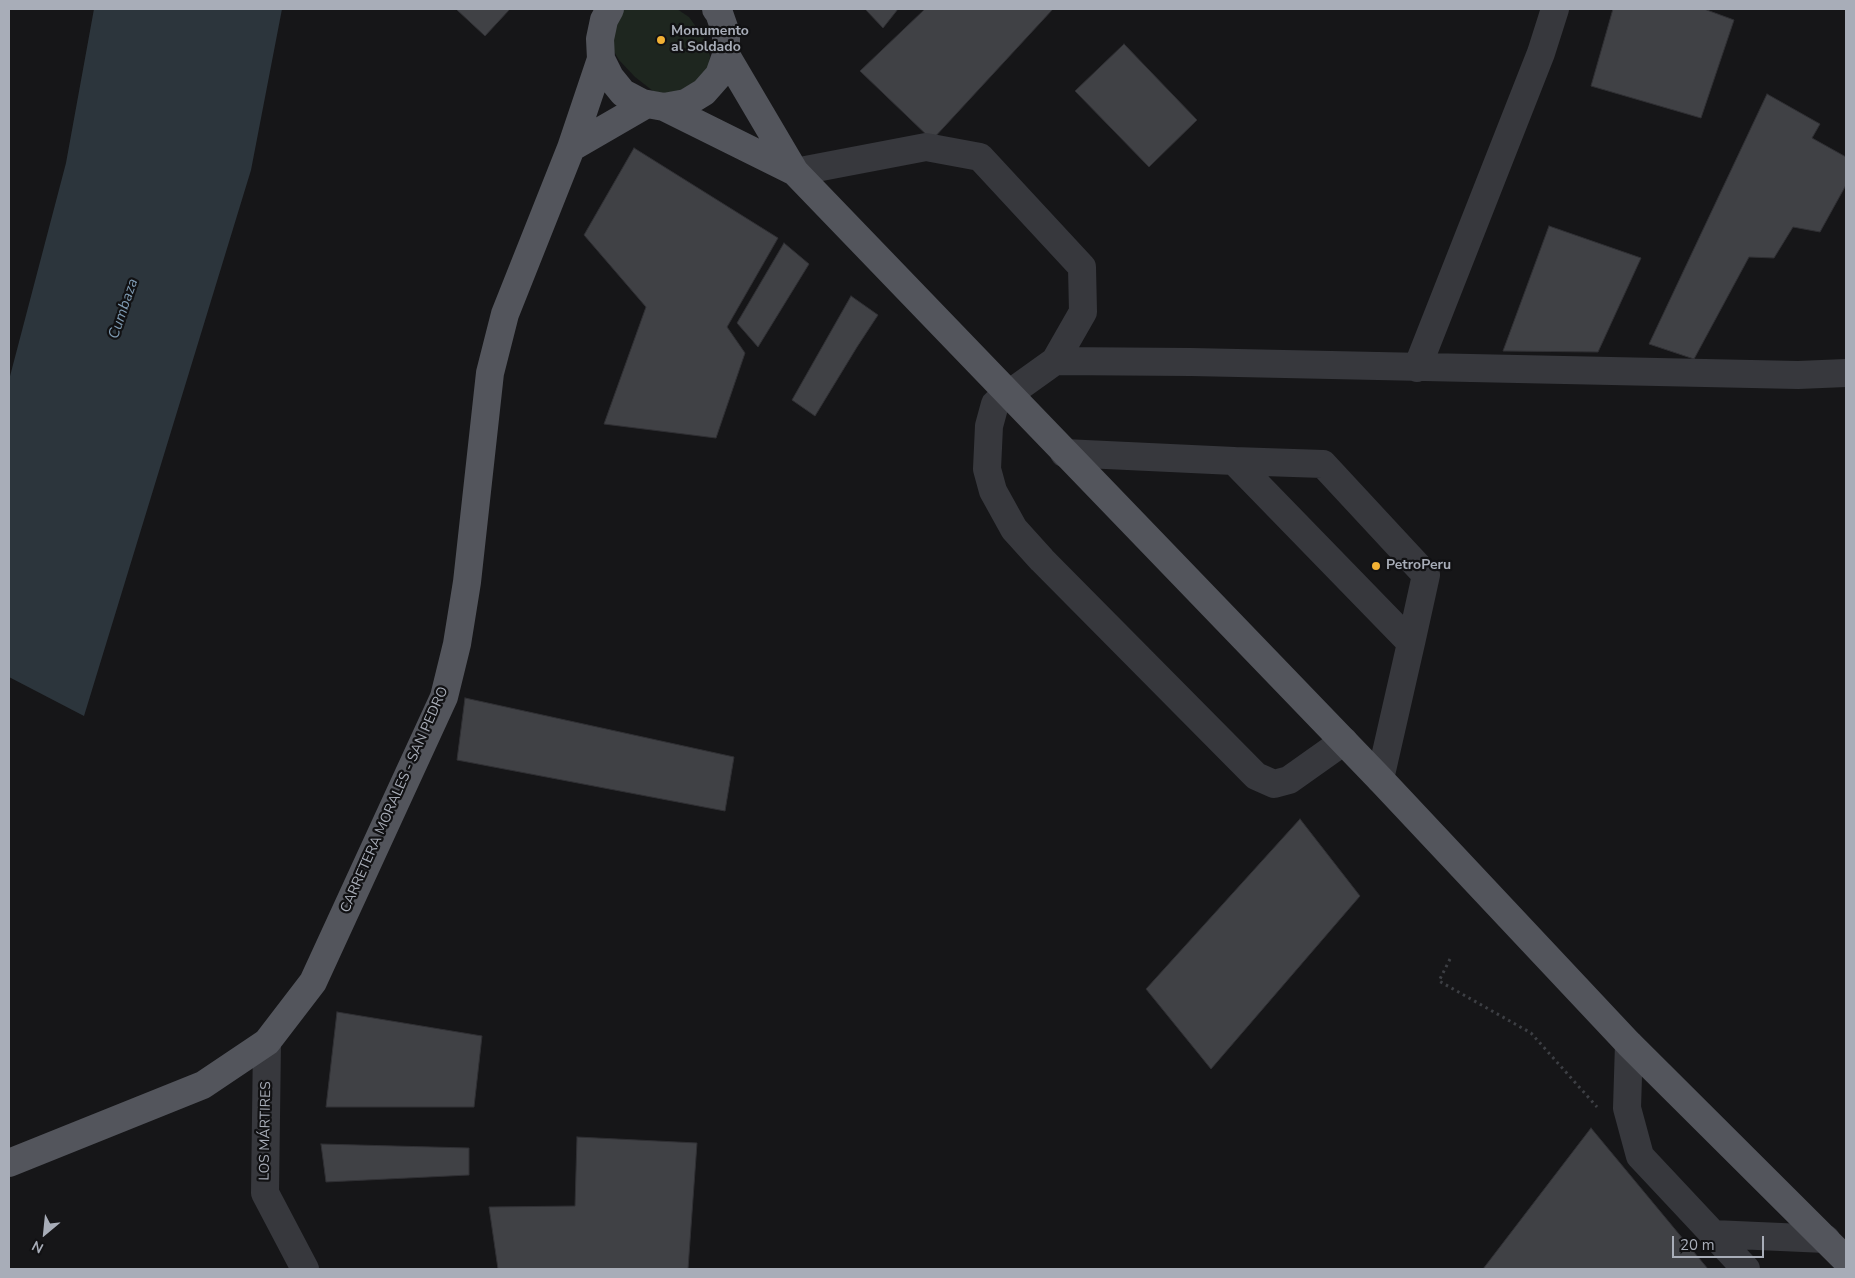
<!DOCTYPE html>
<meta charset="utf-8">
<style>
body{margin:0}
#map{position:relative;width:1855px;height:1278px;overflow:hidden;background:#161618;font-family:"Nunito Sans",sans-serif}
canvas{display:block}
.frame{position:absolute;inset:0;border:10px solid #a8adb8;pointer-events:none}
.north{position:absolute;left:20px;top:1208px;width:50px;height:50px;-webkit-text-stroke:4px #111113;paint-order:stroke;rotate:208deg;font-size:14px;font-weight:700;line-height:20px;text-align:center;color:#a8adb8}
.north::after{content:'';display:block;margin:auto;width:18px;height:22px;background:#a8adb8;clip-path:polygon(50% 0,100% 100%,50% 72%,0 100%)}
.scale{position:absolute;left:1672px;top:1236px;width:92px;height:22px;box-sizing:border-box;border:2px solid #a8adb8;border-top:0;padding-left:6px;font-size:15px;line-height:18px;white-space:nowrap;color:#a8adb8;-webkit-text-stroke:4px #111113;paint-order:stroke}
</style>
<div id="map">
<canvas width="1855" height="1278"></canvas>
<div class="frame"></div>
<div class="north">N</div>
<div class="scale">20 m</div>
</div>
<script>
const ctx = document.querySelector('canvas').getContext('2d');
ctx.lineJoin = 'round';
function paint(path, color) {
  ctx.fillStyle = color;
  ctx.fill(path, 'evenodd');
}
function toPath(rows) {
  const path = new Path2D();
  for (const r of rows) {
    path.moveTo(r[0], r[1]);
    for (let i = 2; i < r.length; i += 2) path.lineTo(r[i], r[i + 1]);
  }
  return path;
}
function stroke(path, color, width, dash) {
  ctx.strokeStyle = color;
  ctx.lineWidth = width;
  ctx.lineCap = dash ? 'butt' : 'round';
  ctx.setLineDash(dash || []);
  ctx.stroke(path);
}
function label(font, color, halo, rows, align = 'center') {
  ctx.font = font + ' "Nunito Sans",sans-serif';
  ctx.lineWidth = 4.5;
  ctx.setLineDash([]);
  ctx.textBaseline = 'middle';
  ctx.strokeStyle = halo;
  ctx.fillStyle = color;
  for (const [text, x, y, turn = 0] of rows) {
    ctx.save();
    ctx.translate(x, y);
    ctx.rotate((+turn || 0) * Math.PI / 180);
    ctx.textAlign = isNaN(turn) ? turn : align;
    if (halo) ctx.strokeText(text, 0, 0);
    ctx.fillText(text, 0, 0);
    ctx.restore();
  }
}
paint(toPath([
 [616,9,677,9,689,17,704,38,710,56,708,74,670,97,653,91,635,77,619,60,609,43]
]), '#1e261f');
paint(toPath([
 [94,9,282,9,251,170,84,716,9,677,9,380,66,163]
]), '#2c353c');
const building = toPath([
 [456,9,510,9,485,36,456,9],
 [865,9,898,9,883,28,865,9],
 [925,9,1053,9,932,140,860,71,925,9],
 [1613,9,1704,9,1734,20,1701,118,1591,86,1613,9],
 [1124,44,1197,120,1149,167,1075,91,1124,44],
 [1767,94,1820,124,1812,138,1846,157,1846,185,1820,232,1793,227,1774,258,1749,257,1694,359,1649,344,1767,94],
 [634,148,778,238,727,327,745,353,716,438,604,424,646,307,584,235,634,148],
 [1549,226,1641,258,1598,352,1503,351,1549,226],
 [784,243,809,264,758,347,737,323,784,243],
 [851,296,878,315,857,347,815,416,792,400,851,296],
 [465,698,734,757,725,811,457,760,465,698],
 [1300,819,1360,896,1211,1069,1146,989,1300,819],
 [337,1012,482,1036,474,1107,326,1107,337,1012],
 [1591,1128,1708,1269,1483,1269,1591,1128],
 [577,1137,697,1143,688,1269,498,1269,489,1207,575,1206,577,1137],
 [321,1144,469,1148,469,1175,326,1182,321,1144]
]);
paint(building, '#404145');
stroke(building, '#303034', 1);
stroke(toPath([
 [1450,959,1439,981,1531,1033,1597,1107]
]), '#3d3f44', 3, [2.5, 4]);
stroke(toPath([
 [795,172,926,147,980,157,1082,267,1083,312,1055,361],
 [1417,368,1541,53,1555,9],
 [1064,453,1234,461,1411,643,1380,779],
 [1234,461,1323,464,1426,575,1411,643],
 [1344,741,1289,780,1274,784,1256,776,1042,560,1014,529,993,491,987,469,989,426,995,404,1055,361,1191,362,1798,375,1846,373],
 [267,1042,265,1193,305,1269],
 [1629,1044,1627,1108,1640,1156,1746,1269],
 [1713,1234,1826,1239]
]), '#37383d', 28);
stroke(toPath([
 [610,9,604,20,600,39,601,59,610,77,623,93,642,103,664,107,686,103,704,92,719,75,726,55,726,33,719,13,716,9],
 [726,55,795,172,1380,779,1629,1044,1846,1260],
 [664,107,795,172],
 [571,148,647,104],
 [9,1163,203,1085,267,1042,313,982,444,697,457,644,467,582,490,373,505,314,571,148,601,59]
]), '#53555c', 28);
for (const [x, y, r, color] of [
 [661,40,5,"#f2b134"],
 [1376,566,5,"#f2b134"]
]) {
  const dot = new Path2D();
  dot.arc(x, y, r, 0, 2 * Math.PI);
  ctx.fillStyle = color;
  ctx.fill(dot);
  stroke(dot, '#111113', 2);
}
label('bold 14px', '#a8adb8', '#111113', [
 ["Monumento",671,32],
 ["al Soldado",671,48],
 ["PetroPeru",1386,566]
], 'left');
label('14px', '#a8adb8', '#111113', [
 ["CARRETERA MORALES - SAN PEDRO",395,800,-66],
 ["LOS MÁRTIRES",266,1131,-89]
]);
label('italic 15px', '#7f9bb3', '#111113', [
 ["Cumbaza",124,309,-71]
]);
</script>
